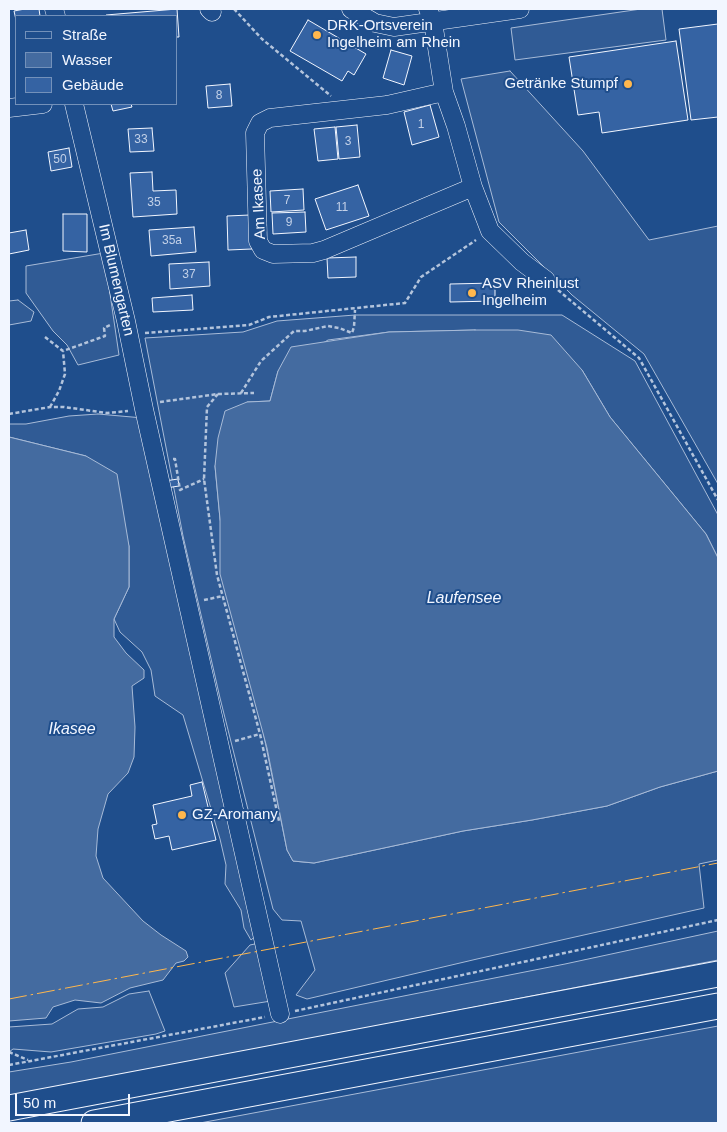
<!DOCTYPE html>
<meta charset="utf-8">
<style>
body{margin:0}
#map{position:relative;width:727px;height:1132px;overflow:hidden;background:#1f4e8c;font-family:Helvetica,sans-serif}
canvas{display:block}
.frame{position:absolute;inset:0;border:10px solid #f2f6ff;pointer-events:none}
.legend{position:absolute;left:15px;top:15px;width:162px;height:90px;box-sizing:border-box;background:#1f4e8c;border:1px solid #7391ba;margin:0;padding:6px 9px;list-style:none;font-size:15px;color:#f2f6ff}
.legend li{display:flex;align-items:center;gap:10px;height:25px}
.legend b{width:25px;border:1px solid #7391ba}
.scale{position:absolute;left:15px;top:1094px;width:115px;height:22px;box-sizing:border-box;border:2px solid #f2f6ff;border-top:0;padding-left:6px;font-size:15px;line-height:18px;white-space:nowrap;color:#f2f6ff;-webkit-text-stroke:4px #1f4e8c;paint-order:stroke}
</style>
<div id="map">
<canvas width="727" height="1132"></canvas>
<div class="frame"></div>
<ul class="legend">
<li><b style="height:6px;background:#1f4e8c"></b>Straße</li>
<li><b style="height:14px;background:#446ba0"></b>Wasser</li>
<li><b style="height:14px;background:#3563a3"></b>Gebäude</li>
</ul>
<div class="scale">50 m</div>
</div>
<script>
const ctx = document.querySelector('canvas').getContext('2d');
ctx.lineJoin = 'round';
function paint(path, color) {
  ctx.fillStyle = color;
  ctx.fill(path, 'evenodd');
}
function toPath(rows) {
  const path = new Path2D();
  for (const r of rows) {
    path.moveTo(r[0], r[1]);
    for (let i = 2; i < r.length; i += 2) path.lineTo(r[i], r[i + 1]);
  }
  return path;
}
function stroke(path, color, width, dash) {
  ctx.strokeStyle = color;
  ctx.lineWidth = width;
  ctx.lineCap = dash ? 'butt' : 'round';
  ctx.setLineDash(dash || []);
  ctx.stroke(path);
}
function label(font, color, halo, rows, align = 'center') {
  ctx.font = font + ' Helvetica,sans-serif';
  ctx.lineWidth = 4;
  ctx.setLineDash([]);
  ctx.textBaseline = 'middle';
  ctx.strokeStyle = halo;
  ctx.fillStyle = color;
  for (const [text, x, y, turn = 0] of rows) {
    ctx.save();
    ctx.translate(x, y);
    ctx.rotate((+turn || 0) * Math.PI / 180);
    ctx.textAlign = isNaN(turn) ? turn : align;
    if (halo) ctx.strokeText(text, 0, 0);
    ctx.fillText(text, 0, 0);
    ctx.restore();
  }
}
const built = toPath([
 [641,9,662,9,666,40,515,60,511,28,641,9],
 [510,71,583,151,649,240,718,226,718,484,644,354,572,295,499,222,461,79,510,71],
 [104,253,119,355,78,365,67,345,53,331,26,293,26,266,104,253],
 [18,300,34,312,31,321,9,325,9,301,18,300],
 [355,315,562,315,635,361,718,515,718,558,706,534,610,417,582,370,475,330,389,332,328,340,278,371,270,401,247,402,215,466,220,519,287,850,293,861,314,863,463,831,532,820,607,806,660,787,718,771,718,860,699,864,704,908,477,959,307,999,296,995,315,970,301,921,282,920,273,909,220,698,183,536,145,338,243,332,277,321,355,315],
 [98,414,143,418,259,933,251,940,244,928,241,910,225,884,226,865,220,839,183,715,155,696,151,670,142,652,120,632,114,619,129,587,129,546,86,456,9,437,9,424,26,424,69,416,98,414],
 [718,931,718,960,9,1097,9,1072,71,1062,565,964,718,931],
 [264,942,277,1000,234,1007,225,973,250,945,264,942],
 [149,991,165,1031,156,1034,51,1052,13,1049,9,1052,9,1027,52,1024,78,1009,103,1007,129,994,149,991],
 [718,1026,718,1123,200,1123,718,1026]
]);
paint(built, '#305b95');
stroke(built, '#a8bbd7', 1);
const water = toPath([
 [475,330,518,330,551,335,582,370,610,417,706,534,718,558,718,771,660,787,607,806,532,820,463,831,314,863,293,861,287,850,267,748,220,574,220,519,215,466,218,438,225,411,247,402,270,401,278,371,291,347,389,332,475,330],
 [9,437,86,456,117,474,129,546,129,587,114,619,114,637,126,653,144,670,144,678,132,686,135,727,134,757,128,773,108,794,98,829,96,856,103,878,143,921,161,935,186,951,188,957,184,961,176,963,163,980,130,988,101,1003,75,1000,53,1007,46,1018,9,1021,9,437]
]);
paint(water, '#446ba0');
stroke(water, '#a8bbd7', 1);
const building = toPath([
 [25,9,39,9,40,16,16,16,16,20,14,11,25,9],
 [177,9,179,37,176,37,176,16,106,16,106,15,177,9],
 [308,20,366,54,354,75,348,71,342,81,290,51,308,20],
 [718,24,718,117,691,120,679,29,718,24],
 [676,41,688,120,602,133,599,112,578,115,569,57,676,41],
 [391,50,412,56,404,85,383,78,391,50],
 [230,84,232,106,208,108,206,86,230,84],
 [111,104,131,104,132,107,113,111,111,104],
 [430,105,439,137,412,145,404,112,430,105],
 [357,125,360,157,339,159,336,127,357,125],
 [335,127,338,159,318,161,314,129,335,127],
 [152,128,154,151,130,152,128,129,152,128],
 [69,148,72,167,51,171,48,152,69,148],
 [152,172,153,191,176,190,177,214,133,217,130,173,152,172],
 [358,185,369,216,326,230,315,199,358,185],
 [303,189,304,210,271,212,270,191,303,189],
 [305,212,306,232,273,234,272,213,305,212],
 [63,214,87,214,87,252,63,251,63,214],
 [250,215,252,249,228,250,227,216,250,215],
 [194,227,196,252,151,256,149,230,194,227],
 [26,230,29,250,9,254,9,233,26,230],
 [356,257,356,277,328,278,327,258,356,257],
 [209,262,210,286,170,289,169,264,209,262],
 [495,283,495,301,450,302,450,284,495,283],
 [192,295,193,310,153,312,152,298,192,295],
 [178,479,179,486,166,488,165,481,178,479],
 [202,782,216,840,172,850,169,836,155,839,152,825,157,824,153,805,192,796,190,785,202,782]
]);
paint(building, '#3563a3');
stroke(building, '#f2f6ff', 1);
const minor = toPath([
 [54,9,56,16],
 [209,9,212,12],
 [351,9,375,23,394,27,520,9],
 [428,9,433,22,444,92,456,126,473,187,490,231,522,262,546,280],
 [444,92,387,105,270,118,260,123,255,133,258,241,263,250,273,254,313,253,324,250,473,187],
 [74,104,126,321,144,409,280,1014],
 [9,108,43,104]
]);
const highway = toPath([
 [9,1108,718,974],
 [94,1123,718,1006]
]);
stroke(minor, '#f2f6ff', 19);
stroke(highway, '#f2f6ff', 27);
stroke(toPath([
 [234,9,262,39,331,96],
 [558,290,639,358,718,500],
 [145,333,249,325,269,317,405,303,421,277,476,240],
 [45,337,63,351,105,336,104,328,110,325],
 [241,393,261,361,294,331,305,331,328,326,339,328,352,333,354,327,355,310],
 [218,394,207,407,204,479,217,575,260,734,279,821],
 [160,402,218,394,254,393],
 [50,407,59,391,65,374,63,351],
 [9,414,50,407,64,407,107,413,128,411],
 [173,459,175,459,180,490,204,479],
 [204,600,223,596],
 [235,741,260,734],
 [295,1011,718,920],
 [9,1052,28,1060],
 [9,1065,265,1017]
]), '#b3c4dc', 2.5, [4, 2.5]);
stroke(minor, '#1f4e8c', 18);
stroke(highway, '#1f4e8c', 25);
stroke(toPath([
 [9,999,718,863]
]), '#ffb74d', 1, [18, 4, 2.5, 4]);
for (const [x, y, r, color] of [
 [317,35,5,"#ffb74d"],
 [628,84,5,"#ffb74d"],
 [472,293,5,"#ffb74d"],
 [182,815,5,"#ffb74d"]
]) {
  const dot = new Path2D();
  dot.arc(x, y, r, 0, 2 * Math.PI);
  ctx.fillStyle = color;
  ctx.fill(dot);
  stroke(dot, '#1f4e8c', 2);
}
label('12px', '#c3d1e8', null, [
 ["8",219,96],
 ["1",421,125],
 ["33",141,140],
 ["3",348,142],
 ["50",60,160],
 ["7",287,201],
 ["35",154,203],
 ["11",342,208],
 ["9",289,223],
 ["35a",172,241],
 ["37",189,275]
]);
label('15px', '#f2f6ff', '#1f4e8c', [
 ["DRK-Ortsverein",327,26],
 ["Ingelheim am Rhein",327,43],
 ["Getränke Stumpf",618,84,"right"],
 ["ASV Rheinlust",482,284],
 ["Ingelheim",482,301],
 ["GZ-Aromany",192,815]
], 'left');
label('15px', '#f2f6ff', '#1f4e8c', [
 ["Am Ikasee",259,204,-93],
 ["Im Blumengarten",116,280,77]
]);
label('italic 16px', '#f2f6ff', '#1f4e8c', [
 ["Laufensee",464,599],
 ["Ikasee",72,730]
]);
</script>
